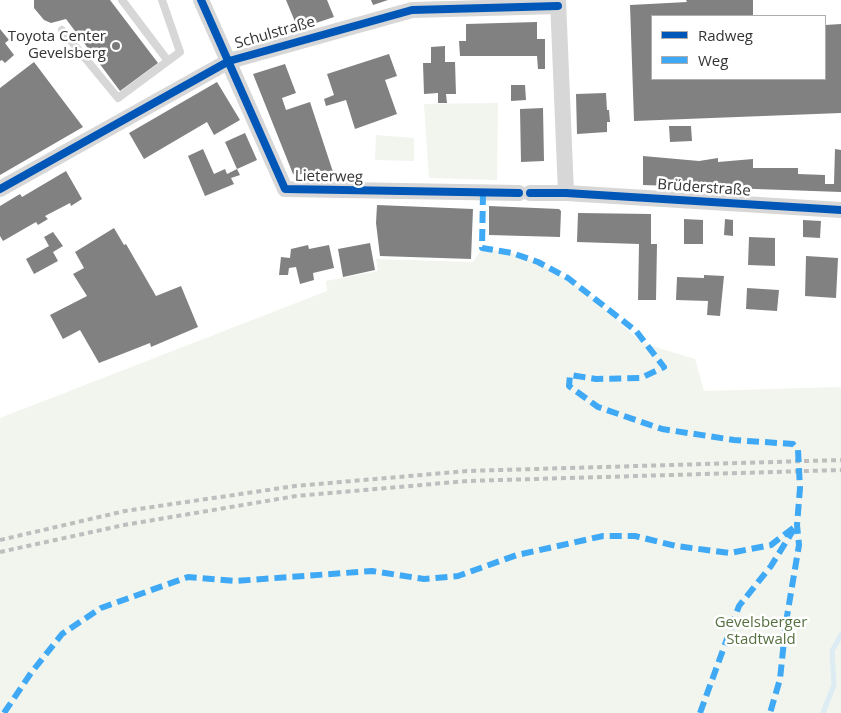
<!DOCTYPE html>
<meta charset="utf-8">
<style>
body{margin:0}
#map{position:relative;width:841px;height:713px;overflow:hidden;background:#fff;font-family:"Open Sans",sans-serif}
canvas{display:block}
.legend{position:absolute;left:651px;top:15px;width:175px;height:65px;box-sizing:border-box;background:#fff;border:1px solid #adadad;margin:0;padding:6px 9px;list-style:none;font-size:15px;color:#333}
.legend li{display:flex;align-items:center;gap:10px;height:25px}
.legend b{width:25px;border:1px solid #adadad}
</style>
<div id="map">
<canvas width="841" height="713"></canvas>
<ul class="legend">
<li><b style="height:6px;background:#0057b8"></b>Radweg</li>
<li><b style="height:6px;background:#3fa9f5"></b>Weg</li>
</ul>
</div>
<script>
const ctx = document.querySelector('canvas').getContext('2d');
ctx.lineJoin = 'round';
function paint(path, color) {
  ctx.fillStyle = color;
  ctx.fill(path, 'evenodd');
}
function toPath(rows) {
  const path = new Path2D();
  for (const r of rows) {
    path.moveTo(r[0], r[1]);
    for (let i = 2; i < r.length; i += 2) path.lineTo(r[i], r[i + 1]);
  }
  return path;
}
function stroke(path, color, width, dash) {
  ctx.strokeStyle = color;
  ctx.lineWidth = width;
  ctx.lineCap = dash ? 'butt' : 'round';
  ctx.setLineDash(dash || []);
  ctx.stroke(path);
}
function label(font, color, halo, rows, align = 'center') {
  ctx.font = font + ' "Open Sans",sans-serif';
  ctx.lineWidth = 5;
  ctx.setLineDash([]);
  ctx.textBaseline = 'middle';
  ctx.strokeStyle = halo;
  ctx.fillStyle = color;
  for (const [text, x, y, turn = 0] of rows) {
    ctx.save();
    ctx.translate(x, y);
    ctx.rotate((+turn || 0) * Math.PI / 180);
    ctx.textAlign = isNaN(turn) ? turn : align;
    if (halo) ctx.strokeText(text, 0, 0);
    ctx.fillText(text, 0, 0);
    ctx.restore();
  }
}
paint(toPath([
 [498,103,497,180,429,178,424,104],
 [376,135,414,138,414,161,375,160],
 [482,248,512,253,538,262,585,291,642,343,695,359,704,391,841,387,841,713,0,713,0,418,327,291,326,281,378,271,376,259,473,262]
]), '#f1f5ed');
stroke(toPath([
 [823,713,834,685,832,651,841,635]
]), '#ddebf3', 5);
paint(toPath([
 [34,0,110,0,158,63,120,91,66,19,51,23,44,20,34,8],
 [286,0,327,0,334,17,298,29],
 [371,0,388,0,373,5],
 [686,0,753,0,753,16,652,16,652,79,825,79,825,25,841,24,841,113,634,121,630,5,687,2],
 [537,22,537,39,545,39,545,69,538,69,537,56,460,56,459,41,466,41,466,24],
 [0,29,9,40,5,43,14,55,5,63,2,60,0,61],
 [445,46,445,62,455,62,456,94,446,94,447,103,438,103,438,93,424,94,423,63,431,63,431,47],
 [389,54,397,76,385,80,397,114,355,129,346,100,326,106,324,99,334,95,327,74],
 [34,62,83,127,0,175,0,88],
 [285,64,296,93,282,98,286,110,310,102,334,175,293,174,253,74],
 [217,82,240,120,214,135,207,122,144,159,129,133],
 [511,85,525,85,526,100,511,101],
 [606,93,607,110,609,110,610,122,607,122,607,132,577,134,576,94],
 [543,108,544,161,521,162,520,109],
 [669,126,691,126,692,141,670,142],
 [245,133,257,160,237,169,240,175,231,178,234,184,205,196,188,156,203,149,214,174,225,169,227,174,237,169,225,142],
 [835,149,841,150,841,192,643,185,643,156,699,161,718,158,718,162,753,159,753,168,798,168,798,174,825,175,825,184,834,184],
 [66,171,82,199,71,206,70,203,45,216,48,219,38,225,36,222,3,241,0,236,0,206,20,194,22,197],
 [377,205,473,209,471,259,380,256,376,223],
 [489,206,559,209,561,211,560,237,489,235],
 [578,213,651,214,651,244,657,244,656,300,638,300,639,244,577,242],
 [684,219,703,220,703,244,684,244],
 [725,219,733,220,733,236,724,235],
 [803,220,821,221,820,238,803,237],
 [114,228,124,245,126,244,156,296,181,286,198,327,151,347,150,343,99,363,80,330,63,339,50,315,87,296,73,274,84,268,75,252],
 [53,232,63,246,53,252,58,261,34,274,26,259,49,246,44,237],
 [749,237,775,238,775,266,748,265],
 [370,243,375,270,343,277,338,249],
 [308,245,309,249,329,245,334,268,313,273,314,280,300,284,296,267,289,268,288,275,279,275,281,257,290,258,291,249],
 [806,256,838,258,836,298,805,296],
 [704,275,724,276,720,316,707,315,708,301,676,300,677,277,704,278],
 [747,288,779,290,777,311,746,309]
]), '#818181');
stroke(toPath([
 [122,0,168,61],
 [62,30,118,98,180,52,162,0]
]), '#d7d7d7', 8);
stroke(toPath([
 [201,0,285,189,519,193],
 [558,0,566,193],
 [0,189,229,61,412,10,558,6],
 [530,193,566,193,841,210]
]), '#d7d7d7', 16);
stroke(toPath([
 [0,540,125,511,295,486,467,471,841,460],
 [0,552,124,525,296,496,467,481,841,470]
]), '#bebebe', 4, [5, 4]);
stroke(toPath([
 [483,193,482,248,512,253,538,262,568,278,636,331,664,367,641,378,596,379,570,375,569,386,598,407,662,429,734,440,793,444,798,450,800,488,797,525,799,545,786,622,780,679,770,713],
 [4,713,31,673,62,634,101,608,188,577,235,581,372,571,424,579,458,576,517,555,603,536,635,536,676,546,730,553,771,545,797,525],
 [700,713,739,606,771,566,794,529]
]), '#3fa9f5', 6, [12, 6]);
stroke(toPath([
 [201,0,285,189,519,193],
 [0,189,229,61,412,10,558,6],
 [530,193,566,193,841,210]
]), '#0057b8', 8);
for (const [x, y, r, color] of [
 [116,46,5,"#7a7a7a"]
]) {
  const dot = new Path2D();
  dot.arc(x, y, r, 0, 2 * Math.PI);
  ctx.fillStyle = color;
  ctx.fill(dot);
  stroke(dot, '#fff', 2);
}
label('15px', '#333', '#fff', [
 ["Schulstraße",275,33,-16],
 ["Lieterweg",329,177,1],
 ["Brüderstraße",704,188,4]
]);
label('15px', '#333', '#fff', [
 ["Toyota Center",106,37],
 ["Gevelsberg",106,54]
], 'right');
label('15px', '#56703f', '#fff', [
 ["Gevelsberger",761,623],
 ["Stadtwald",761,640]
]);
</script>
